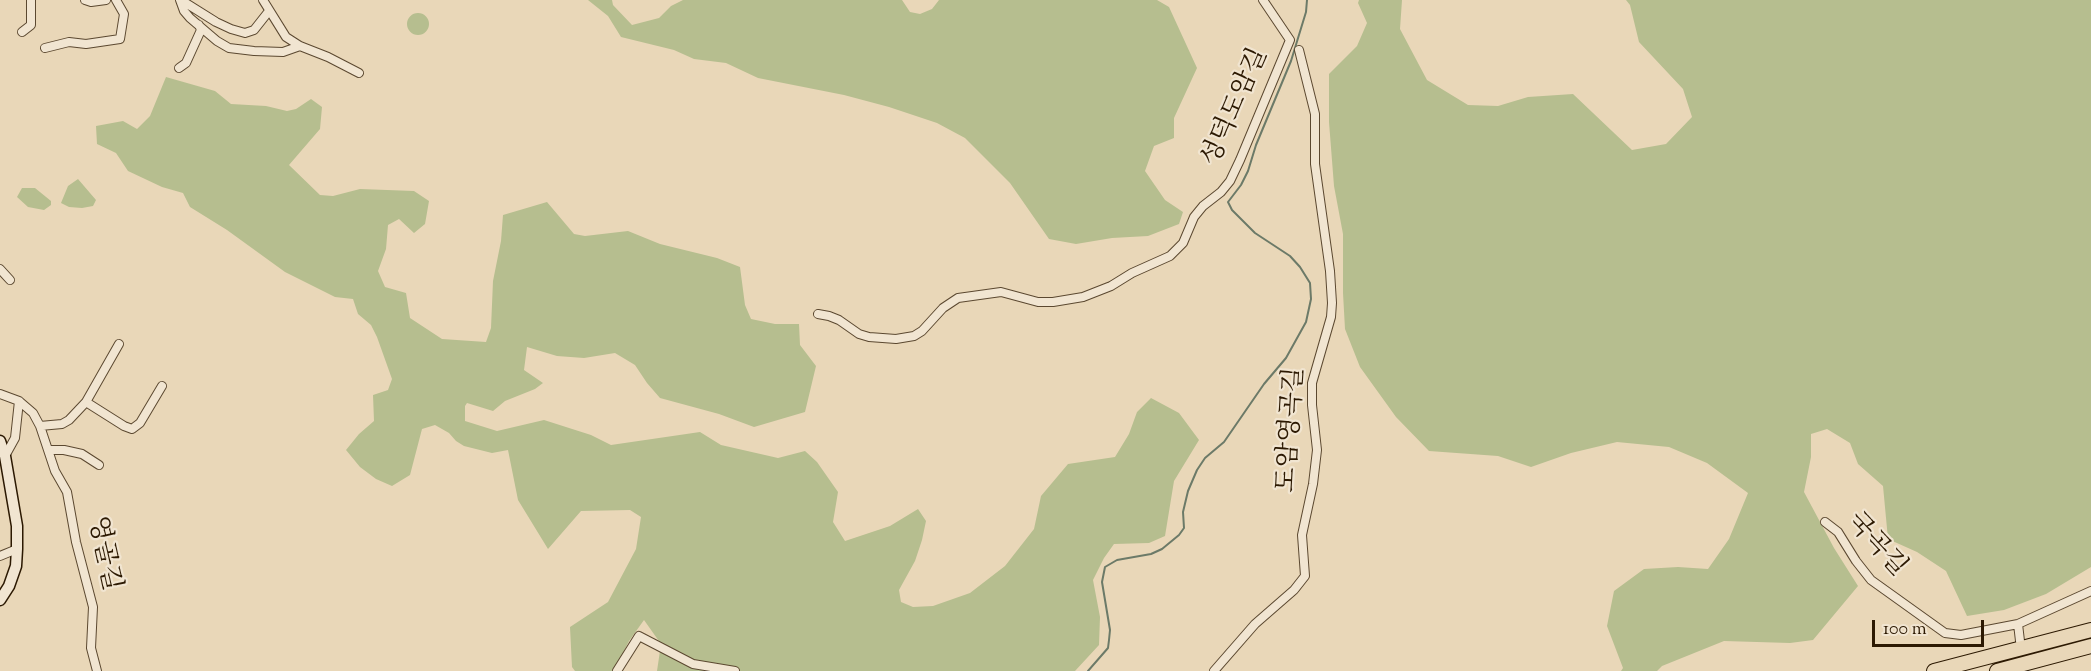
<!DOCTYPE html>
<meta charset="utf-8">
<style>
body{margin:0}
#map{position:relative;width:2091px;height:671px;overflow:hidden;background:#e9d7b8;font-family:"Sorts Mill Goudy",serif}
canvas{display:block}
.scale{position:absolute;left:1872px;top:620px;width:112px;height:27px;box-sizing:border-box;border:3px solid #2c1902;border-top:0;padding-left:8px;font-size:18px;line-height:21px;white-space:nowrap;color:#2c1902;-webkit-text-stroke:4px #f1e5d1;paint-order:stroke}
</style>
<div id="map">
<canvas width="2091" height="671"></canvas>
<div class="scale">100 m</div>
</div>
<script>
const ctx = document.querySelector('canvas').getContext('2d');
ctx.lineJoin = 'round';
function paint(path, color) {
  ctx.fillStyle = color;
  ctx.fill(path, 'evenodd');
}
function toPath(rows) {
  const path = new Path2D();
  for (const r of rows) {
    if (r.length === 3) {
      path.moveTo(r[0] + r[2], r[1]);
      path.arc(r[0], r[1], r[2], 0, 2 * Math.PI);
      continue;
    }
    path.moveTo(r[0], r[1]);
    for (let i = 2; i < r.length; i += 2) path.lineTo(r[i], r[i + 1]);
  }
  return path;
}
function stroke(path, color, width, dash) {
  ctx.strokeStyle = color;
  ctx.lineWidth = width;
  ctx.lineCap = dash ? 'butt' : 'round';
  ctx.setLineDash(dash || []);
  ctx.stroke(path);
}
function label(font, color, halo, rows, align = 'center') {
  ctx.font = font + ' "Sorts Mill Goudy","Noto Serif KR",serif';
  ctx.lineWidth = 4.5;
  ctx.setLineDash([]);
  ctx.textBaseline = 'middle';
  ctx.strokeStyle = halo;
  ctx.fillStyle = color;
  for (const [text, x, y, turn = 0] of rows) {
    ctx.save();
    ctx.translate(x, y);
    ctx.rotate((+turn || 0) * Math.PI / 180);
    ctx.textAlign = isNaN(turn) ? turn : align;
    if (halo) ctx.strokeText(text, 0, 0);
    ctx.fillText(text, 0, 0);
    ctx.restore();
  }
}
paint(toPath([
 [588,0,612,0,613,5,632,25,659,18,671,6,683,0,902,0,910,12,920,14,932,9,939,0,1157,0,1169,7,1197,68,1174,118,1174,138,1154,146,1145,171,1165,200,1183,212,1179,224,1148,236,1112,238,1076,244,1049,239,1010,183,965,138,937,123,889,107,844,95,758,78,726,63,694,59,674,50,621,37,608,16],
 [1359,0,1402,0,1400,29,1427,80,1468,105,1498,106,1528,97,1573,94,1632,150,1666,144,1692,117,1683,89,1639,42,1630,5,1626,0,2091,0,2091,567,2046,594,2004,610,1967,616,1946,571,1917,552,1888,539,1883,486,1858,464,1850,443,1827,429,1811,434,1811,457,1804,492,1834,548,1858,586,1813,640,1790,643,1724,641,1662,666,1657,671,1621,671,1623,668,1607,626,1614,591,1644,569,1678,567,1708,569,1729,539,1748,493,1707,463,1669,447,1617,442,1571,453,1531,467,1498,456,1429,451,1396,417,1360,367,1345,329,1343,293,1343,234,1334,186,1329,122,1329,74,1357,46,1367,23,1358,3],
 [418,24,11],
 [166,77,215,91,231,104,266,106,287,111,296,109,311,99,322,107,320,129,289,165,320,195,333,196,360,189,414,191,429,201,425,224,414,233,399,219,388,225,386,249,378,271,385,287,406,293,410,318,442,339,486,342,491,328,493,281,501,241,503,215,547,202,574,234,585,236,628,231,660,244,717,258,740,267,745,305,751,319,775,324,799,324,800,345,816,366,805,412,754,427,719,414,660,398,647,383,635,365,615,353,584,358,557,356,527,347,524,370,543,383,535,389,505,401,493,411,467,403,465,406,465,421,497,431,544,420,591,435,611,445,700,432,721,445,778,458,805,451,817,462,838,492,833,522,845,541,890,526,918,509,926,521,922,540,915,561,899,590,901,602,913,607,933,606,970,593,1005,566,1034,529,1041,496,1068,464,1115,457,1129,434,1137,412,1151,398,1179,413,1199,440,1174,481,1165,536,1149,543,1114,544,1104,558,1093,580,1100,617,1099,645,1075,671,657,671,661,644,644,620,629,641,614,671,575,671,572,667,570,627,608,602,636,549,641,517,630,510,581,511,548,549,518,500,508,450,492,453,464,446,456,441,449,433,435,425,422,429,410,475,392,486,376,479,360,467,346,450,359,434,374,421,373,395,388,390,392,379,377,337,371,325,358,314,353,299,335,297,285,272,227,230,190,207,183,193,162,187,128,171,116,153,97,144,96,126,123,121,137,129,150,116],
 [78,179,96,200,93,206,82,208,69,207,61,203,68,186],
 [22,188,35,188,51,201,51,205,44,210,28,207,17,197]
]), '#b6be8f');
stroke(toPath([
 [1088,671,1108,648,1109,640,1110,630,1102,582,1105,567,1117,560,1151,554,1162,549,1179,535,1184,528,1183,512,1188,491,1197,470,1205,458,1224,442,1264,384,1286,358,1306,322,1311,299,1310,283,1300,267,1290,256,1255,233,1232,210,1228,202,1241,185,1248,171,1256,145,1291,61,1306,12,1307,0]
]), '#6c7a68', 2);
const street = toPath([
 [85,0,91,2,106,0],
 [180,0,184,11,190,18,217,41,229,48,254,51,283,52,300,46],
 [181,0,216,22,231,29,245,33,254,30,269,11],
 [263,0,286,37,300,46,328,57,359,73],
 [22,32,31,25,31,0],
 [45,48,69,42,86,44,120,39,124,14,116,0],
 [179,68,186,63,201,30,199,25],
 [0,269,10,280],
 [818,314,829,316,839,320,859,334,869,337,896,339,914,336,922,331,943,308,958,298,1001,292,1038,302,1053,302,1083,297,1111,286,1132,273,1170,256,1183,243,1194,217,1203,206,1221,192,1230,181,1240,160,1290,40,1263,0],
 [0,394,19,401,33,413,40,426,55,471,67,492,76,542,93,607,91,648,97,671],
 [86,402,124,426,132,429,140,423,162,386],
 [40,426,62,424,69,420,86,402,119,344],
 [49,450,64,450,82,454,99,465],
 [5,456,15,438,19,401],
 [1825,522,1838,532,1856,561,1871,580,1945,633,1961,635,2018,624,2091,591],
 [0,556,17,549],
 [2018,624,2020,641],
 [617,671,639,636,693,664,735,671],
 [1214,671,1255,624,1294,590,1305,576,1302,535,1313,484,1317,450,1312,405,1312,383,1331,317,1332,303,1330,271,1315,164,1315,114,1299,50]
]);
const secondary = toPath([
 [0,441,5,456,17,526,17,549,16,566,9,586,0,600]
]);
const highway = toPath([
 [1934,671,2091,630],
 [1997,671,2091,646]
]);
stroke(street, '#5b4830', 10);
stroke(secondary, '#2c1902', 13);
stroke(highway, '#2c1902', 16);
stroke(street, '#f1e5d1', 8);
stroke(secondary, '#f1e5d1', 10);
stroke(highway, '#e9d7b8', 14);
label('26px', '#2c1902', '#f1e5d1', [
 ["성덕도암길",1237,108,-66],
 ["도암영곡길",1293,430,-86],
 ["국곡길",1875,546,48],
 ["영골길",102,554,78]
]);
</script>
